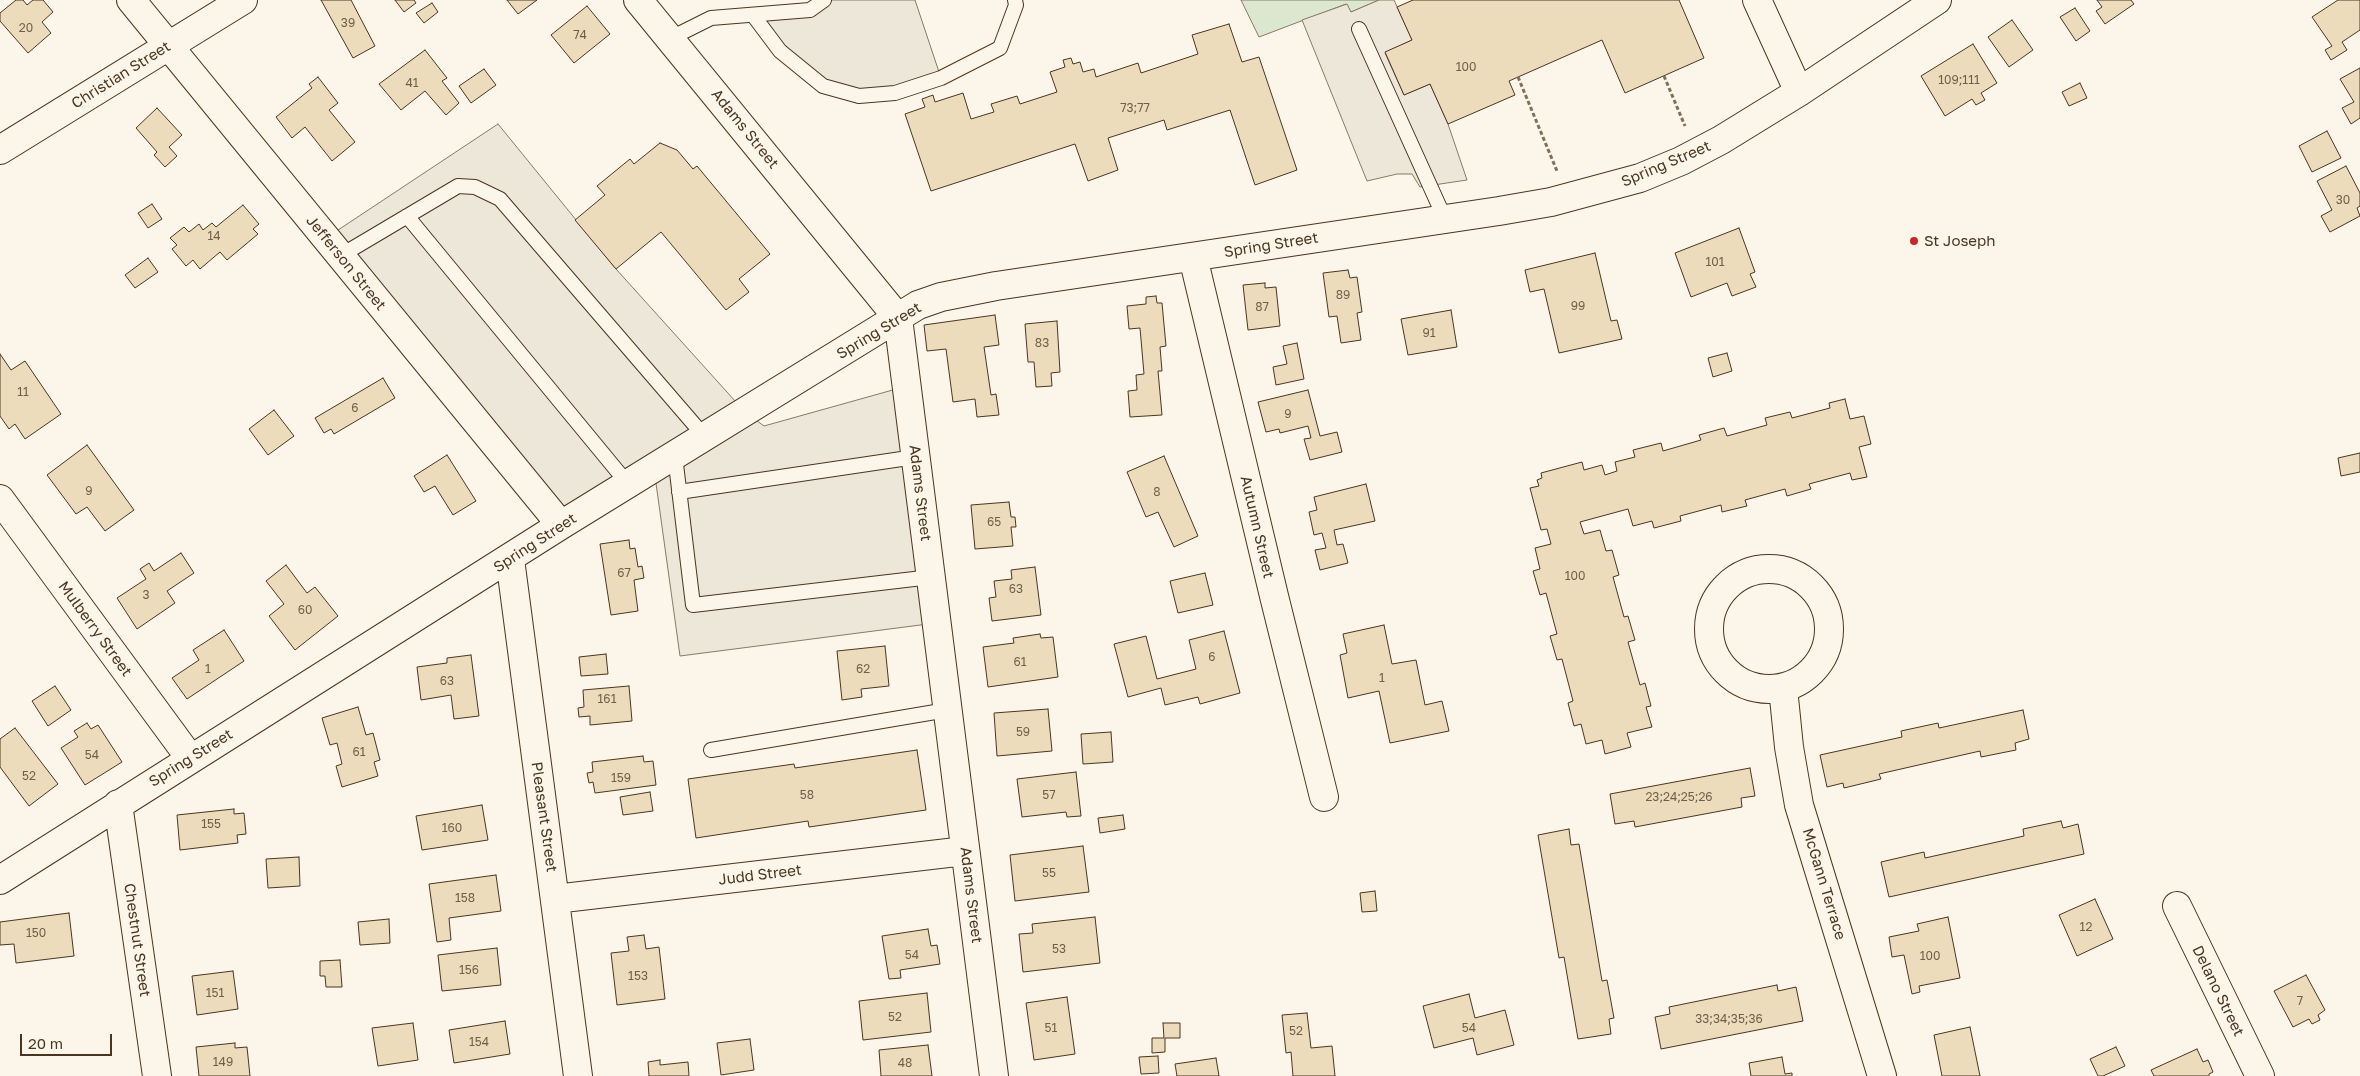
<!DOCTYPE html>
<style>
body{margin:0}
#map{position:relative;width:2360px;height:1076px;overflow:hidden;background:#fbf6e9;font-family:"Golos Text",sans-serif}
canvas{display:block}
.scale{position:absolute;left:20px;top:1034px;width:92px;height:22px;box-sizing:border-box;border:2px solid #4a3520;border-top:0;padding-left:6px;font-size:15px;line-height:18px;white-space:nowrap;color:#4a3520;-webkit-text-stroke:4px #fbf6e9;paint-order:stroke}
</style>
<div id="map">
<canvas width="2360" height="1076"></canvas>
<div class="scale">20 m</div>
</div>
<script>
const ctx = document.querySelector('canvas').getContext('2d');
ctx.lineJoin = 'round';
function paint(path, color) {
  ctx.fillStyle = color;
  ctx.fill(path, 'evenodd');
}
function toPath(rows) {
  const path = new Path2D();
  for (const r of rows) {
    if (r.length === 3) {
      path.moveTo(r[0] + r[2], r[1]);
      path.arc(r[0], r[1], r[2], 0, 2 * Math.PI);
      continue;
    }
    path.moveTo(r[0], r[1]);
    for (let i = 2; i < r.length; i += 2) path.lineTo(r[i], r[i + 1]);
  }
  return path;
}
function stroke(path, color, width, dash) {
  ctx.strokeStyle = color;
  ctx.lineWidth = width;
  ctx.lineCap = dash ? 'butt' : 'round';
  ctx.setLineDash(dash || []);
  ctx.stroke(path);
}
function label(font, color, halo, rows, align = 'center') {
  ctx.font = font + ' "Golos Text",sans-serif';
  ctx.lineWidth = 4;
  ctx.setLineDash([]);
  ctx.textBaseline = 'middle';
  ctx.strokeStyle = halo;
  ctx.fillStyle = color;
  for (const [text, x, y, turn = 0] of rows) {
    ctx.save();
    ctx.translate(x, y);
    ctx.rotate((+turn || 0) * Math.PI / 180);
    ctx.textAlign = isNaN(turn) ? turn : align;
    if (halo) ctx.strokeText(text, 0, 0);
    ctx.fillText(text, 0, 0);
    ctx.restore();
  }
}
const green = toPath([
 [1241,0,1379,0,1351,12,1346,4,1259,37,1241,0]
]);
paint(green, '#dce7d0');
stroke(green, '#887966', 1);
const parking = toPath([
 [824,0,915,0,941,78,895,93,823,86,753,15,824,0],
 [1379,0,1394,0,1412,40,1385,53,1404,95,1430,84,1448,124,1467,180,1420,187,1412,174,1397,174,1367,181,1302,20,1347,4,1351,12,1379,0],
 [498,124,616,269,745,412,764,426,907,386,936,623,680,656,654,469,561,525,326,238,498,124]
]);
paint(parking, '#ede7d9');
stroke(parking, '#887966', 1);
const building = toPath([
 [16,0,23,0,27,5,33,0,43,0,53,12,42,22,51,33,28,53,0,21,0,13,16,0],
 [321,0,351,0,375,46,353,58,321,0],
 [395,0,414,0,416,3,404,12,395,0],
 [507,0,537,0,518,14,507,0],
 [1413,0,1679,0,1704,58,1625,93,1602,40,1509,81,1515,95,1448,124,1430,84,1404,95,1385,52,1412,40,1397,7,1413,0],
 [2097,0,2131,0,2134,4,2105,24,2096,11,2102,7,2097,0],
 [2338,0,2360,0,2360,30,2342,42,2347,50,2331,60,2325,50,2332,46,2312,17,2338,0],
 [432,3,438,12,424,23,416,13,432,3],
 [587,6,610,34,574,63,551,35,587,6],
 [2075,8,2090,31,2076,41,2060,17,2075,8],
 [2012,20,2033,50,2009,67,1988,37,2012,20],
 [1229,24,1242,62,1259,57,1297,170,1255,185,1230,110,1167,130,1164,120,1108,138,1118,170,1088,181,1075,144,931,191,905,114,925,107,922,99,933,95,935,102,963,93,971,119,994,112,991,104,1017,96,1020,104,1057,92,1050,72,1065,67,1063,60,1071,58,1073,64,1080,62,1083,72,1094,69,1096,77,1138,63,1141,73,1198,54,1192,35,1229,24],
 [1973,44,1997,83,1981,93,1985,100,1976,105,1972,99,1945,116,1921,76,1973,44],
 [425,50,447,78,442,81,459,103,446,115,425,91,401,110,379,84,425,50],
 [2360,68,2360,118,2351,124,2342,108,2354,102,2340,79,2360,68],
 [484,69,496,85,471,103,459,86,484,69],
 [318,77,338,103,329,110,355,142,332,161,305,127,292,138,276,117,312,88,309,84,318,77],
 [2080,83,2087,98,2069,106,2062,92,2080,83],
 [157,108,182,135,169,147,177,156,165,167,154,155,157,152,136,128,157,108],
 [2327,131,2341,158,2312,172,2299,146,2327,131],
 [660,143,677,150,693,169,697,166,770,254,739,279,749,292,726,310,661,232,616,269,575,220,605,195,597,186,630,159,634,164,660,143],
 [2346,166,2360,193,2360,206,2357,208,2360,216,2330,232,2321,216,2332,210,2317,181,2346,166],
 [152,204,162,219,148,228,138,213,152,204],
 [243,205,259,224,253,229,258,234,227,260,220,252,200,269,193,260,186,266,172,249,177,245,170,238,184,227,189,232,199,224,203,230,212,223,216,227,243,205],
 [1739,228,1755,272,1750,274,1756,287,1732,296,1727,283,1691,297,1675,253,1739,228],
 [1595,253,1611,321,1617,320,1622,339,1559,353,1544,289,1530,292,1525,270,1595,253],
 [148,258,158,272,135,288,125,275,148,258],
 [1348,270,1350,278,1357,277,1362,312,1357,313,1361,340,1341,343,1337,316,1329,317,1323,273,1348,270],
 [1265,283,1265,288,1276,287,1280,326,1248,330,1243,285,1265,283],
 [1156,296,1157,303,1162,303,1166,346,1160,347,1162,371,1158,371,1162,415,1130,417,1128,391,1137,390,1136,375,1144,374,1140,328,1129,329,1127,306,1146,304,1146,297,1156,296],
 [1451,310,1457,347,1408,355,1401,319,1451,310],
 [995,315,999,345,984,347,991,395,996,394,999,415,977,417,975,399,953,402,946,349,927,351,924,325,995,315],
 [1057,321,1060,372,1051,373,1052,386,1036,387,1034,362,1028,362,1025,324,1057,321],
 [1297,343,1304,379,1276,385,1273,367,1287,364,1283,346,1297,343],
 [1727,353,1732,371,1713,377,1708,358,1727,353],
 [0,354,11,370,25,361,61,414,25,439,15,424,9,429,0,416,0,354],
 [383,378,395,398,334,434,331,429,324,433,315,418,383,378],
 [1308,390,1320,436,1337,432,1342,452,1310,460,1304,439,1311,438,1308,426,1280,433,1279,429,1266,432,1258,402,1308,390],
 [1845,399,1850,419,1864,416,1871,444,1859,447,1867,477,1852,480,1850,473,1809,484,1811,489,1787,496,1785,489,1745,500,1747,506,1722,512,1721,505,1680,516,1681,521,1654,528,1652,521,1633,526,1628,509,1580,522,1584,534,1600,530,1606,551,1612,550,1619,575,1613,577,1624,617,1628,616,1635,640,1628,642,1640,685,1645,683,1651,706,1646,707,1652,727,1627,733,1631,747,1605,754,1602,740,1586,744,1581,724,1574,726,1568,703,1573,701,1562,659,1557,660,1550,636,1557,634,1546,593,1540,595,1533,571,1540,569,1535,548,1551,544,1547,529,1541,530,1530,488,1539,486,1537,480,1542,478,1541,473,1582,462,1584,470,1602,465,1605,475,1617,471,1615,462,1635,457,1633,450,1661,443,1663,451,1701,440,1699,435,1724,428,1727,436,1767,425,1765,418,1790,412,1792,418,1830,408,1829,403,1845,399],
 [274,410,294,436,268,455,249,429,274,410],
 [87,445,134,510,105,531,87,507,76,514,47,475,87,445],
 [2360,453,2360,472,2341,476,2338,458,2360,453],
 [447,455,476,501,453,515,435,486,424,492,414,476,447,455],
 [1164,456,1198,536,1174,547,1158,512,1146,517,1127,472,1164,456],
 [1366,484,1375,521,1334,530,1337,545,1343,544,1348,563,1320,570,1315,550,1326,548,1322,533,1314,535,1309,512,1317,510,1314,497,1366,484],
 [1009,502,1011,517,1015,517,1016,527,1011,527,1013,546,975,549,971,505,1009,502],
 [629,540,630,549,635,548,638,567,642,566,644,578,634,580,638,611,611,615,600,544,629,540],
 [181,553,194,573,167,591,175,603,137,629,117,598,146,579,140,569,149,563,154,571,181,553],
 [286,565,307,593,315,587,338,616,295,650,269,616,284,604,266,581,286,565],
 [1035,567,1041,615,992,621,989,598,996,597,994,581,1012,579,1011,570,1035,567],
 [1205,573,1213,605,1178,613,1170,581,1205,573],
 [1384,625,1392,664,1416,660,1425,705,1442,701,1449,731,1390,743,1379,691,1348,698,1340,655,1347,653,1343,634,1384,625],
 [224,630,244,661,187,699,172,678,199,660,193,650,224,630],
 [1224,631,1240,693,1200,704,1198,697,1165,705,1161,688,1128,697,1114,644,1146,636,1157,679,1196,669,1189,640,1224,631],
 [1040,634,1041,638,1053,637,1058,677,988,687,983,647,1014,643,1013,638,1040,634],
 [885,646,889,686,861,689,862,697,842,700,837,651,885,646],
 [606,654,608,674,581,676,579,657,606,654],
 [471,655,479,716,454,719,451,695,421,700,417,667,447,663,447,658,471,655],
 [55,686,71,710,48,726,32,701,55,686],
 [629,686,632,721,590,725,590,716,579,717,578,708,584,707,583,690,629,686],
 [358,707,366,735,373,733,380,760,374,762,378,776,342,787,336,766,342,764,337,743,330,745,322,718,358,707],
 [1048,709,1052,751,997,756,994,713,1048,709],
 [2023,710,2029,739,2015,743,2016,750,1981,757,1980,751,1879,774,1881,779,1844,788,1843,783,1827,787,1820,755,1902,737,1901,731,1938,723,1939,728,2023,710],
 [87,723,91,729,98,725,122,762,85,785,61,748,78,737,74,731,87,723],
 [15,728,58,784,29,806,0,767,0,739,15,728],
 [1111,732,1113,762,1083,764,1081,734,1111,732],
 [917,750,926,810,809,827,808,821,696,838,688,779,794,764,795,768,917,750],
 [643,756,644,762,653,761,656,785,595,793,593,782,589,783,587,773,593,772,592,762,643,756],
 [1750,768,1755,796,1741,798,1742,807,1635,827,1634,821,1615,824,1610,794,1750,768],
 [1076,772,1081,816,1067,817,1066,812,1022,817,1017,779,1076,772],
 [650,792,653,811,623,815,620,797,650,792],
 [482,805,488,840,422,850,416,816,482,805],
 [234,809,234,814,244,813,246,834,237,835,238,843,180,850,177,815,234,809],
 [1123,815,1125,829,1100,833,1098,818,1123,815],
 [2061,821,2063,828,2078,824,2084,854,1889,897,1881,862,1924,852,1925,858,2024,836,2023,829,2061,821],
 [1569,829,1571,845,1579,844,1602,981,1607,980,1614,1018,1609,1019,1611,1034,1578,1039,1564,957,1559,958,1538,835,1569,829],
 [1083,846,1089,892,1015,901,1010,855,1083,846],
 [299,857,300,886,268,888,266,859,299,857],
 [496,875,501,911,449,918,451,940,437,942,429,884,496,875],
 [1375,891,1377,911,1362,912,1360,893,1375,891],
 [2095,899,2113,939,2077,956,2059,915,2095,899],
 [69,913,74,956,16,963,14,944,0,945,0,922,69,913],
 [1095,917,1100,963,1023,972,1019,934,1033,933,1032,924,1095,917],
 [1948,917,1960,978,1919,986,1920,992,1912,994,1904,955,1892,957,1889,937,1919,931,1917,924,1948,917],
 [389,919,390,943,360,945,358,922,389,919],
 [928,929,931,946,937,945,940,964,900,970,901,978,889,979,882,936,928,929],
 [644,935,646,949,659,947,665,999,617,1005,611,953,629,951,627,937,644,935],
 [497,948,501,985,442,991,438,955,497,948],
 [340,960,342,987,326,987,325,976,320,976,320,961,340,960],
 [233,971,238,1009,197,1015,192,976,233,971],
 [2306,975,2325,1010,2318,1015,2320,1020,2312,1024,2309,1019,2293,1027,2274,991,2306,975],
 [1777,985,1778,991,1796,987,1803,1021,1661,1049,1655,1017,1670,1014,1669,1007,1777,985],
 [927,993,931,1032,863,1040,859,1001,927,993],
 [1469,994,1475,1018,1505,1010,1514,1045,1477,1055,1473,1038,1434,1048,1423,1006,1469,994],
 [1067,997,1075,1054,1034,1060,1026,1003,1067,997],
 [1307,1013,1311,1048,1332,1046,1335,1076,1293,1076,1291,1052,1286,1053,1282,1015,1307,1013],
 [505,1021,510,1054,454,1063,449,1030,505,1021],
 [413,1023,418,1060,378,1066,372,1028,413,1023],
 [1163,1023,1180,1023,1180,1038,1165,1038,1165,1052,1152,1053,1152,1038,1164,1038,1163,1023],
 [1970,1027,1980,1076,1942,1076,1934,1035,1970,1027],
 [750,1039,754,1070,721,1075,717,1043,750,1039],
 [235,1043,235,1048,247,1047,250,1076,199,1076,196,1047,235,1043],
 [928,1045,932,1076,881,1076,879,1050,928,1045],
 [2116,1047,2125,1066,2103,1076,2098,1076,2090,1059,2116,1047],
 [2197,1049,2203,1062,2208,1060,2213,1072,2209,1074,2209,1076,2154,1076,2151,1070,2197,1049],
 [1158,1056,1159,1073,1141,1074,1139,1057,1158,1056],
 [1782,1057,1785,1074,1792,1073,1792,1076,1751,1076,1749,1063,1782,1057],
 [1216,1058,1219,1076,1177,1076,1175,1064,1216,1058],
 [660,1060,660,1065,688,1062,689,1076,649,1076,648,1062,660,1060]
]);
paint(building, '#ecdcbc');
stroke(building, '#4a3520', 1);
const service = toPath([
 [753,15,780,51,823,86,859,96,895,93,941,78,1000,48,1016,5,1015,0],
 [1359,29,1445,219],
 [671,38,711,18,810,10,824,0],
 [407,216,628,484],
 [340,256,458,186,475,187,500,199,705,437],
 [675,456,693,605,931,577],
 [679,492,915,457],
 [711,750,947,710]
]);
const minor = toPath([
 [131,0,561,525],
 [638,0,898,318,994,1076],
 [1757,0,1799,92],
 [0,150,243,0],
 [1193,257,1274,596,1324,797],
 [0,499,190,758],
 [510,559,578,1076],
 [1769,629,60],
 [1783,688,1789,747,1799,805,1882,1076],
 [118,804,157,1076],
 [0,880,561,525,918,305,941,297,996,286,1499,211,1551,202,1640,178,1681,161,1721,140,1799,92,1937,0],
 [555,899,965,851],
 [2177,906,2260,1076]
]);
stroke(service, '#4a3520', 16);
stroke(minor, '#4a3520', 30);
stroke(toPath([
 [1664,76,1685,126],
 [1518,77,1557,171]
]), '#7f6f5c', 3, [4, 2.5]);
stroke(service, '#fbf6e9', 14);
stroke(minor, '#fbf6e9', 28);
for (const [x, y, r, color] of [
 [1914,241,5,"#c62828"]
]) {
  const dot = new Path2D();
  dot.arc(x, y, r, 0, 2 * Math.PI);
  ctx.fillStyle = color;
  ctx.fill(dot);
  stroke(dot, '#fbf6e9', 2);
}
label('12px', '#725f47', null, [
 ["39",348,23],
 ["20",26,28],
 ["74",580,35],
 ["100",1466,67],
 ["109;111",1959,80],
 ["41",412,83],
 ["73;77",1135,108],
 ["30",2343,200],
 ["14",214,236],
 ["101",1715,262],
 ["89",1343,295],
 ["99",1578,306],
 ["87",1262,307],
 ["91",1429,333],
 ["83",1042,343],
 ["11",23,392],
 ["6",355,408],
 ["9",1288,414],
 ["9",89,491],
 ["8",1157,492],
 ["65",994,522],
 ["67",624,573],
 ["100",1575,576],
 ["63",1016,589],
 ["3",146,595],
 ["60",305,610],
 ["6",1212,657],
 ["61",1020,662],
 ["1",208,669],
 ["62",863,669],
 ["1",1382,678],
 ["63",447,681],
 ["161",607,699],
 ["59",1023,732],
 ["61",359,752],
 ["54",92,755],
 ["52",29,776],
 ["159",621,778],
 ["58",807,795],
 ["57",1049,795],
 ["23;24;25;26",1679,797],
 ["155",211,824],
 ["160",452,828],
 ["55",1049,873],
 ["158",465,898],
 ["12",2086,927],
 ["150",36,933],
 ["53",1059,949],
 ["54",912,955],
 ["100",1930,956],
 ["156",469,970],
 ["153",638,976],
 ["151",215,993],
 ["7",2300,1001],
 ["52",895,1017],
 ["33;34;35;36",1729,1019],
 ["51",1051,1028],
 ["54",1469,1028],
 ["52",1296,1031],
 ["154",479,1042],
 ["149",223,1062],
 ["48",905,1063]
]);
label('15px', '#4a3520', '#fbf6e9', [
 ["Christian Street",121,75,-32],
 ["Adams Street",745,129,51],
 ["Spring Street",1666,164,-23],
 ["Spring Street",1271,245,-9],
 ["Jefferson Street",346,263,51],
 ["Spring Street",879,331,-31],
 ["Adams Street",920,493,83],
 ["Autumn Street",1257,527,77],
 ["Spring Street",535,543,-33],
 ["Mulberry Street",95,629,54],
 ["Spring Street",191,758,-32],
 ["Pleasant Street",544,817,82],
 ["Judd Street",760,875,-7],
 ["McGann Terrace",1824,884,73],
 ["Adams Street",971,895,83],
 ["Chestnut Street",137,940,82],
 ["Delano Street",2218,991,64]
]);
label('15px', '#4a3520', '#fbf6e9', [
 ["St Joseph",1924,241]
], 'left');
</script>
